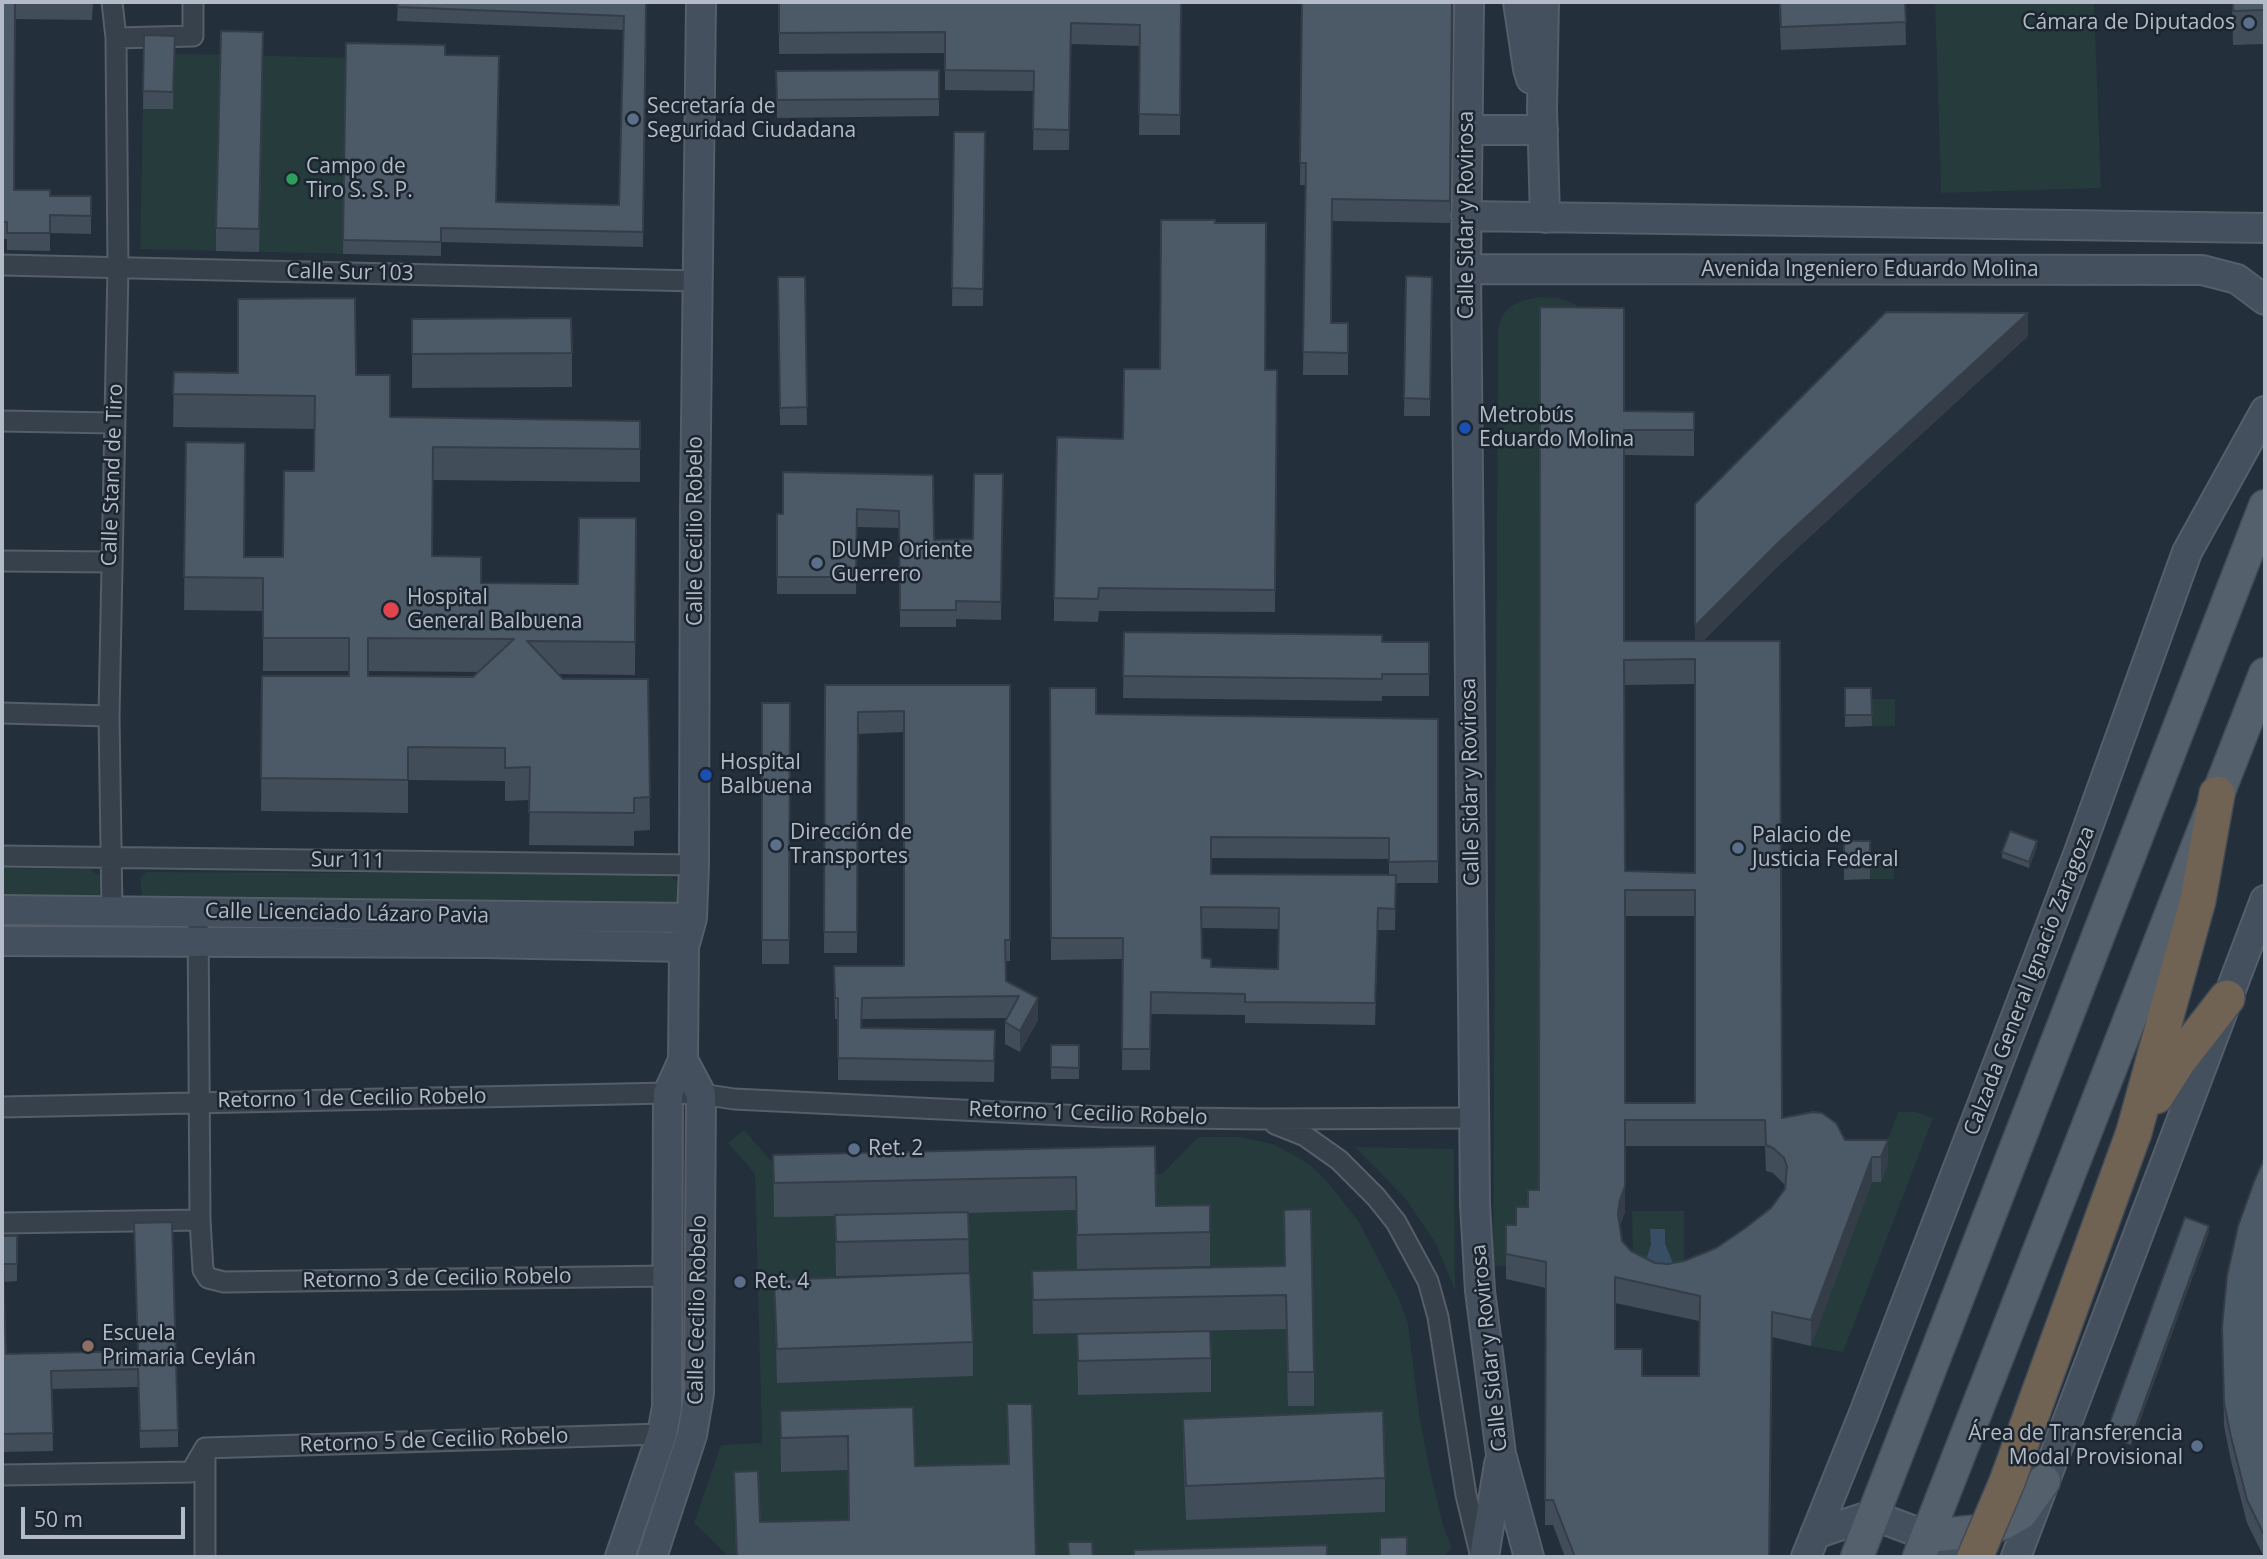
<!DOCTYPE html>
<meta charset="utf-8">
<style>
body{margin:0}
#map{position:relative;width:2267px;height:1559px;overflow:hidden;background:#232f3b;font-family:"Open Sans",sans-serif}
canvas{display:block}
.frame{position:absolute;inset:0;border:4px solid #b2bbc7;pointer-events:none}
.scale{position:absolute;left:21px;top:1507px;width:164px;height:32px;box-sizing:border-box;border:4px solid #b2bbc7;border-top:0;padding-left:9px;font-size:21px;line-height:24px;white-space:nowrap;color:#b2bbc7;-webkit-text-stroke:5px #1c2630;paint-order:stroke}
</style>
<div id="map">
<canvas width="2267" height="1559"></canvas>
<div class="frame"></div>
<div class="scale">50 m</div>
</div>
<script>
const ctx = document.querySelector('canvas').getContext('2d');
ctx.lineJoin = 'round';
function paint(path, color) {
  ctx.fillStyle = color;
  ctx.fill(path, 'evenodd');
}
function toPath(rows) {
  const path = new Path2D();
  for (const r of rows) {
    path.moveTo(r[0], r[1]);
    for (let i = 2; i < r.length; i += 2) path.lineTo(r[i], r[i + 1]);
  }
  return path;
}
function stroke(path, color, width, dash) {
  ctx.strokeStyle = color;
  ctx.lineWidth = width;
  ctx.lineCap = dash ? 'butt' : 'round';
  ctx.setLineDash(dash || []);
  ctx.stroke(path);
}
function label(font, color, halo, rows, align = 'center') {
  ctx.font = font + ' "Open Sans",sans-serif';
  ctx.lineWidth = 5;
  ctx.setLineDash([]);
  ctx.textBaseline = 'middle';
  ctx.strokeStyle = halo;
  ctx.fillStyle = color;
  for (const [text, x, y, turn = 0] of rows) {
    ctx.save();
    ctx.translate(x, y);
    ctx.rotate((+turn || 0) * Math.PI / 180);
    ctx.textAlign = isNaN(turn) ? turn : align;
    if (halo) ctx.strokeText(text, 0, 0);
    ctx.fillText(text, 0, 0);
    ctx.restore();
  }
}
paint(toPath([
 [1935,2,2094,2,2101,188,1941,193],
 [144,53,445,60,441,256,140,249],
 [1540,297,1558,298,1575,304,1587,317,1539,1215,1506,1266,1493,1266,1498,329,1502,316,1510,307,1524,300],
 [1871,699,1895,699,1895,726,1871,726],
 [1894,852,1894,879,1870,879,1870,853],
 [2,868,90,869,101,877,99,897,2,901],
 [146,872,668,874,678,882,679,905,143,901,140,878],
 [1898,1112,1916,1112,1933,1118,1843,1352,1811,1346,1872,1182,1881,1182,1888,1166,1878,1165],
 [744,1130,780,1171,1162,1174,1198,1137,1240,1137,1273,1144,1290,1153,1309,1164,1325,1179,1359,1222,1398,1297,1408,1324,1420,1420,1429,1466,1443,1525,1452,1548,1443,1557,726,1557,725,1553,694,1523,721,1445,762,1443,755,1174,728,1143],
 [1355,1147,1454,1149,1455,1290,1435,1242,1405,1198],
 [1632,1211,1684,1211,1684,1263,1673,1263,1665,1243,1665,1229,1651,1244,1645,1263,1633,1263]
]), '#253b3c');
paint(toPath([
 [1650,1229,1665,1229,1665,1243,1673,1263,1645,1263,1651,1244]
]), '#384e64');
const street = toPath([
 [116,38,193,36,193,2],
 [2,265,698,281],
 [2,421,114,423],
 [2,561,111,562],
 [2,713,109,716],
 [2,856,694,865],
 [112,912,109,716,118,268,116,38,112,2],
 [198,913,200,1220,203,1270,208,1278,224,1282,667,1276],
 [2,1107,668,1093,701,1094,734,1099,1105,1117,1261,1119,1475,1118],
 [1275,1124,1305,1136,1339,1160,1376,1197,1396,1222,1428,1281,1438,1317,1466,1495,1480,1553],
 [2,1223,200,1220],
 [205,1448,662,1434],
 [2,1475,191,1472,205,1448],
 [205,1557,205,1449]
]);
const secondary = toPath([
 [1469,2,1466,269,1475,1204,1480,1291,1501,1454,1529,1557],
 [1518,2,1528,69,1531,79],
 [1544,2,1542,108,1545,218],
 [1467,130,1543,130],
 [1466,216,2265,228],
 [1466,269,2202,270,2237,279,2265,300],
 [2,910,692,918],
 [2,941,484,943,684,947],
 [1815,1534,1872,1515,1928,1536,1951,1557],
 [620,1557,662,1434,667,1407,668,1093,683,1060,684,947,692,918,694,865,695,511,701,2],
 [652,1557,692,1435,699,1393,701,1094,683,1060],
 [1484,1557,1499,1464],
 [1806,1557,1864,1413,2079,852,2187,552,2265,411],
 [2016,1557,2265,900]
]);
const primary = toPath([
 [1928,1536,1980,1531,2004,1523,2021,1513,2044,1481],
 [1857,1557,2265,506],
 [1919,1557,2265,674]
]);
const highway = toPath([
 [2156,1096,2178,1061,2227,998],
 [2134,1132,2198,900,2217,794]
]);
stroke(street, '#555e69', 23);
stroke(secondary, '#555e69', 32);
stroke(primary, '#404a54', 35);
stroke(highway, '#424b56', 38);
stroke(street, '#36414b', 19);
stroke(secondary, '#45505e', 28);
stroke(primary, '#54606b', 32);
stroke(highway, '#716354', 35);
const highwayBridge = toPath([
 [1975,1557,2007,1482,2134,1132]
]);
stroke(highwayBridge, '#424b56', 38, []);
stroke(highwayBridge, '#716354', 35);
paint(toPath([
 [2,2,93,2,92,20,15,19,14,190,50,196,91,196,91,234,50,233,50,251,7,250,7,239,2,239],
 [398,2,646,2,643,247,441,242,441,256,343,254,346,43,496,202,619,205,623,30,397,21],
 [779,2,1181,2,1180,135,1139,135,1140,46,1071,44,1069,150,1033,150,1034,91,945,90,945,53,779,54],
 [1302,2,1452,2,1450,223,1332,221,1331,323,1348,323,1348,375,1303,375,1306,185,1300,185],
 [1779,2,1905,2,1906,45,1781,50],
 [2232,2,2265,2,2265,44,2233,45],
 [144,35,175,36,173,109,143,109],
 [263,56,259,252,216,251,216,228],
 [939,70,939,116,777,118,776,71],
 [954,132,985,132,983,306,952,306],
 [1215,223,1265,370,1277,370,1275,612,1099,611,1098,622,1054,621,1054,598,1123,439,1160,369],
 [1406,276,1432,277,1430,416,1404,416],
 [778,277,805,277,807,425,780,425],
 [412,319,572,353,572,387,412,388],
 [2028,336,1779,565,1703,641,1782,1118,1845,1140,1888,1140,1888,1165,1881,1182,1872,1182,1811,1346,1772,1337,1770,1557,1565,1557,1553,1525,1545,1525,1546,1288,1506,1279,1506,1225,1516,1225,1539,1190,1624,411,1694,412,1694,456,1624,455,1624,641,1695,641,1695,504],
 [1695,684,1695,873,1625,871,1624,685],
 [1625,916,1695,916,1695,1103,1625,1103],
 [1625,1146,1765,1146,1766,1171,1773,1173,1784,1184,1785,1189,1771,1208,1744,1229,1716,1248,1684,1261,1668,1264,1655,1263,1631,1251,1622,1241,1620,1225,1625,1212],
 [1615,1303,1699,1321,1699,1376,1642,1376,1615,1349],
 [174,372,356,375,390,417,640,421,640,482,433,480,432,556,481,583,578,584,636,518,635,675,558,674,563,679,648,679,650,830,634,831,634,846,529,845,530,800,505,801,505,781,408,780,408,813,261,811,262,676,349,676,349,671,263,671,263,611,184,610,186,442,245,557,283,557,314,471,315,429,173,427],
 [368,671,478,672,473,677,368,676],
 [1003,474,1001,620,956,619,956,627,900,627,899,528,857,527,856,594,777,594,777,514,783,514,933,475,934,540,973,539],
 [1124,632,1382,642,1429,642,1429,696,1382,696,1382,701,1123,698],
 [825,685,1010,685,1010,961,1006,961,1006,981,1038,1020,1020,1052,1005,1044,1005,1022,1008,1018,862,1019,862,1028,995,1030,994,1082,838,1080,838,1019,835,1019,834,966,904,966,904,732,858,734,857,953,824,953],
 [1050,688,1096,714,1438,719,1438,883,1396,883,1395,930,1378,930,1375,1025,1245,1023,1245,1015,1151,1014,1150,1070,1122,1070,1123,959,1051,960],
 [1211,858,1389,859,1389,875,1211,874],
 [1201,928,1279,929,1278,969,1211,967,1202,958],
 [1845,688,1871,688,1872,726,1845,727],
 [762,703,790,703,789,964,762,964],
 [1844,841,1870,867,1870,879,1844,880],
 [2037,847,2029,868,2002,858,2002,852],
 [1079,1045,1079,1079,1051,1079,1051,1067],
 [1155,1146,1156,1206,1210,1232,1210,1266,1077,1269,1076,1210,968,1213,969,1273,836,1276,835,1216,774,1217,773,1155],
 [2265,1157,2265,1557,2264,1557,2247,1523,2231,1461,2224,1426,2222,1327],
 [1284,1210,1314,1372,1314,1406,1288,1406,1286,1329,1033,1334,1032,1271,1284,1266],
 [2209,1232,2131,1445,2107,1436,2107,1430],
 [2,1236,17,1236,17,1281,4,1282,6,1354,137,1351,178,1430,178,1447,140,1448,138,1387,52,1389,53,1451,2,1452],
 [774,1280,973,1342,973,1376,777,1383],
 [1077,1334,1211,1358,1211,1392,1078,1395],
 [1007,1404,1036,1557,736,1557,734,1472,760,1522,848,1520,848,1470,781,1472,780,1411,913,1407,915,1466,1008,1464],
 [1183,1419,1385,1478,1385,1512,1186,1520,1183,1453]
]), '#414d59');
paint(toPath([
 [2028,313,2028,336,1779,565,1695,649,1695,626,1779,542],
 [2037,841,2037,847,2029,868,2029,862],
 [1038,998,1038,1020,1020,1052,1020,1031],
 [1888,1140,1888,1165,1881,1182,1881,1157],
 [1872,1157,1872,1182,1811,1346,1811,1320],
 [1625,1186,1625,1212,1620,1226,1618,1214,1620,1200],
 [2209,1226,2209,1232,2131,1445,2131,1439]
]), '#353e48');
const building = toPath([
 [2,2,15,2,14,190,50,190,50,196,91,196,91,216,50,215,50,233,7,233,7,222,2,222,2,2],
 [398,2,646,2,643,232,441,228,441,242,343,240,346,43,445,45,445,55,499,56,496,202,619,205,624,16,397,7,398,2],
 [779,2,1181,2,1180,115,1139,114,1140,25,1071,23,1069,130,1033,129,1034,71,945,70,945,32,779,33,779,2],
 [1302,2,1452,2,1450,201,1332,199,1331,323,1348,323,1348,353,1303,352,1306,163,1300,163,1302,2],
 [1780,2,1905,2,1906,22,1781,27,1780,2],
 [2233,2,2265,2,2265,10,2233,11,2233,2],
 [221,31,263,32,259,229,216,228,221,31],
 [144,35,175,36,173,92,143,91,144,35],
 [939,70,939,99,777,100,776,71,939,70],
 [954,132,985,132,983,289,952,288,954,132],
 [1161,220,1215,220,1215,223,1266,223,1265,370,1277,370,1275,590,1099,588,1098,599,1054,598,1057,437,1123,439,1124,369,1160,369,1161,220],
 [1406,276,1432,277,1430,399,1404,398,1406,276],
 [778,277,805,277,807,407,780,408,778,277],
 [355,298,356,375,390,375,390,417,640,421,640,449,433,447,432,556,481,557,481,583,578,584,579,518,636,518,635,642,527,641,563,679,648,679,650,797,634,798,634,813,529,812,530,767,505,768,505,748,408,747,408,780,261,778,262,676,349,676,349,638,263,638,263,578,184,577,186,442,245,443,244,557,283,557,284,471,314,471,315,396,173,394,174,372,238,373,238,299,355,298],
 [368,638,514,639,473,677,368,676,368,638],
 [1540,307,1624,308,1624,411,1694,412,1694,430,1624,430,1624,641,1780,641,1782,1118,1813,1112,1822,1113,1836,1123,1845,1140,1888,1140,1881,1157,1872,1157,1811,1320,1772,1312,1769,1557,1575,1557,1553,1500,1545,1500,1546,1262,1506,1254,1506,1225,1516,1225,1516,1207,1528,1207,1528,1190,1539,1190,1540,307],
 [1695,659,1695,873,1625,871,1624,660,1695,659],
 [1625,890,1695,890,1695,1103,1625,1103,1625,890],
 [1625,1120,1765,1120,1766,1145,1773,1148,1784,1158,1787,1166,1785,1189,1771,1208,1744,1229,1716,1248,1684,1261,1668,1264,1655,1263,1631,1251,1622,1241,1618,1214,1620,1200,1625,1186,1625,1120],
 [1615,1277,1700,1296,1699,1376,1642,1376,1642,1349,1615,1349,1615,1277],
 [1886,312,2028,313,1779,542,1695,626,1695,504,1886,312],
 [571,318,572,353,412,354,412,319,571,318],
 [783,472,933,475,934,540,973,539,974,474,1003,474,1001,602,956,601,956,610,900,610,899,511,857,509,856,577,777,577,777,514,783,514,783,472],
 [1124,632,1382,635,1382,642,1429,642,1429,674,1382,674,1382,679,1123,676,1124,632],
 [825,685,1010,685,1010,940,1005,940,1006,981,1038,998,1020,1031,1005,1022,1019,996,862,998,861,1028,995,1030,994,1061,838,1058,838,998,835,998,834,966,904,966,904,711,858,712,857,932,824,932,825,685],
 [1050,688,1096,688,1096,714,1438,719,1438,861,1389,862,1389,838,1211,837,1211,874,1396,875,1395,909,1378,908,1375,1003,1245,1002,1245,994,1151,992,1150,1049,1122,1049,1123,938,1051,938,1050,688],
 [1201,907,1279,908,1278,969,1211,967,1211,959,1202,958,1201,907],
 [1845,688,1871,688,1872,715,1845,715,1845,688],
 [762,703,790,703,789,940,762,940,762,703],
 [2010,831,2037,841,2029,862,2002,852,2010,831],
 [1844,841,1870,841,1870,867,1844,868,1844,841],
 [1051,1045,1079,1045,1079,1068,1051,1067,1051,1045],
 [1155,1146,1156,1206,1210,1205,1210,1232,1077,1235,1076,1177,774,1183,773,1155,1155,1146],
 [2265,1157,2265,1537,2247,1500,2231,1437,2224,1403,2222,1327,2227,1276,2238,1226,2255,1179,2265,1157],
 [1311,1209,1314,1372,1288,1372,1286,1295,1033,1300,1032,1271,1285,1266,1284,1210,1311,1209],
 [968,1212,969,1239,836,1242,835,1215,968,1212],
 [2185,1217,2209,1226,2131,1439,2107,1430,2185,1217],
 [172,1222,178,1430,140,1431,138,1369,51,1371,53,1433,2,1434,2,1236,17,1236,17,1264,3,1264,6,1354,138,1351,134,1223,172,1222],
 [970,1273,973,1342,777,1349,774,1280,970,1273],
 [1210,1331,1211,1358,1078,1361,1077,1334,1210,1331],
 [1007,1404,1032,1404,1036,1557,737,1557,734,1472,758,1471,760,1522,849,1520,848,1436,781,1438,780,1411,913,1407,915,1466,1009,1464,1007,1404],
 [1383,1411,1385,1478,1186,1486,1183,1419,1383,1411],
 [1407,1537,1407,1557,1380,1557,1380,1538,1407,1537],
 [1068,1542,1092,1542,1093,1557,1069,1557,1068,1542],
 [1327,1545,1327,1557,1134,1557,1134,1550,1327,1545]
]);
paint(building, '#4c5967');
stroke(building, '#353e48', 2);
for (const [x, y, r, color] of [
 [2249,23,7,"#5c6f8a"],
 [633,119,7,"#5c6f8a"],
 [292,179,7,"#2e9e5b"],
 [1465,428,7,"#1a4fb4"],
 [817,563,7,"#5c6f8a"],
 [391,610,9,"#e0444e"],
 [706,775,7,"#1a4fb4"],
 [776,845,7,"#5c6f8a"],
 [1738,848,7,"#5c6f8a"],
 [854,1149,7,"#5c6f8a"],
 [740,1282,7,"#5c6f8a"],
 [88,1346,7,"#8d6e63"],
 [2197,1446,7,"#5c6f8a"]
]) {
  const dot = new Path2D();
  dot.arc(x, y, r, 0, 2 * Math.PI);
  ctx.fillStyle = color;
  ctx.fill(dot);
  stroke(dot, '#1c2630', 2.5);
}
label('21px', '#b2bbc7', '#1c2630', [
 ["Cámara de Diputados",2235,23,"right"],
 ["Secretaría de",647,107],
 ["Seguridad Ciudadana",647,131],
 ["Campo de",306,167],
 ["Tiro S. S. P.",306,191],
 ["Metrobús",1479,416],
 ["Eduardo Molina",1479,440],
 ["DUMP Oriente",831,551],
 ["Guerrero",831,575],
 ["Hospital",407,598],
 ["General Balbuena",407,622],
 ["Hospital",720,763],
 ["Balbuena",720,787],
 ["Dirección de",790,833],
 ["Transportes",790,857],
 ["Palacio de",1752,836],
 ["Justicia Federal",1752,860],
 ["Ret. 2",868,1149],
 ["Ret. 4",754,1282],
 ["Escuela",102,1334],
 ["Primaria Ceylán",102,1358],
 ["Área de Transferencia",2183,1434,"right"],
 ["Modal Provisional",2183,1458,"right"]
], 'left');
label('21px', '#b2bbc7', '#1c2630', [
 ["Calle Sidar y Rovirosa",1467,215,-90],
 ["Avenida Ingeniero Eduardo Molina",1870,270],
 ["Calle Sur 103",350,273,1],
 ["Calle Stand de Tiro",113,475,-88],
 ["Calle Cecilio Robelo",696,531,-90],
 ["Calle Sidar y Rovirosa",1471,782,-91],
 ["Sur 111",348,861,1],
 ["Calle Licenciado Lázaro Pavia",347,914,1],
 ["Calzada General Ignacio Zaragoza",2030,981,-69],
 ["Retorno 1 de Cecilio Robelo",352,1099,-1],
 ["Retorno 1 Cecilio Robelo",1088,1114,2],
 ["Retorno 3 de Cecilio Robelo",437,1279,-1],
 ["Calle Cecilio Robelo",698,1310,-89],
 ["Calle Sidar y Rovirosa",1490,1348,-96],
 ["Retorno 5 de Cecilio Robelo",434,1441,-2]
]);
</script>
